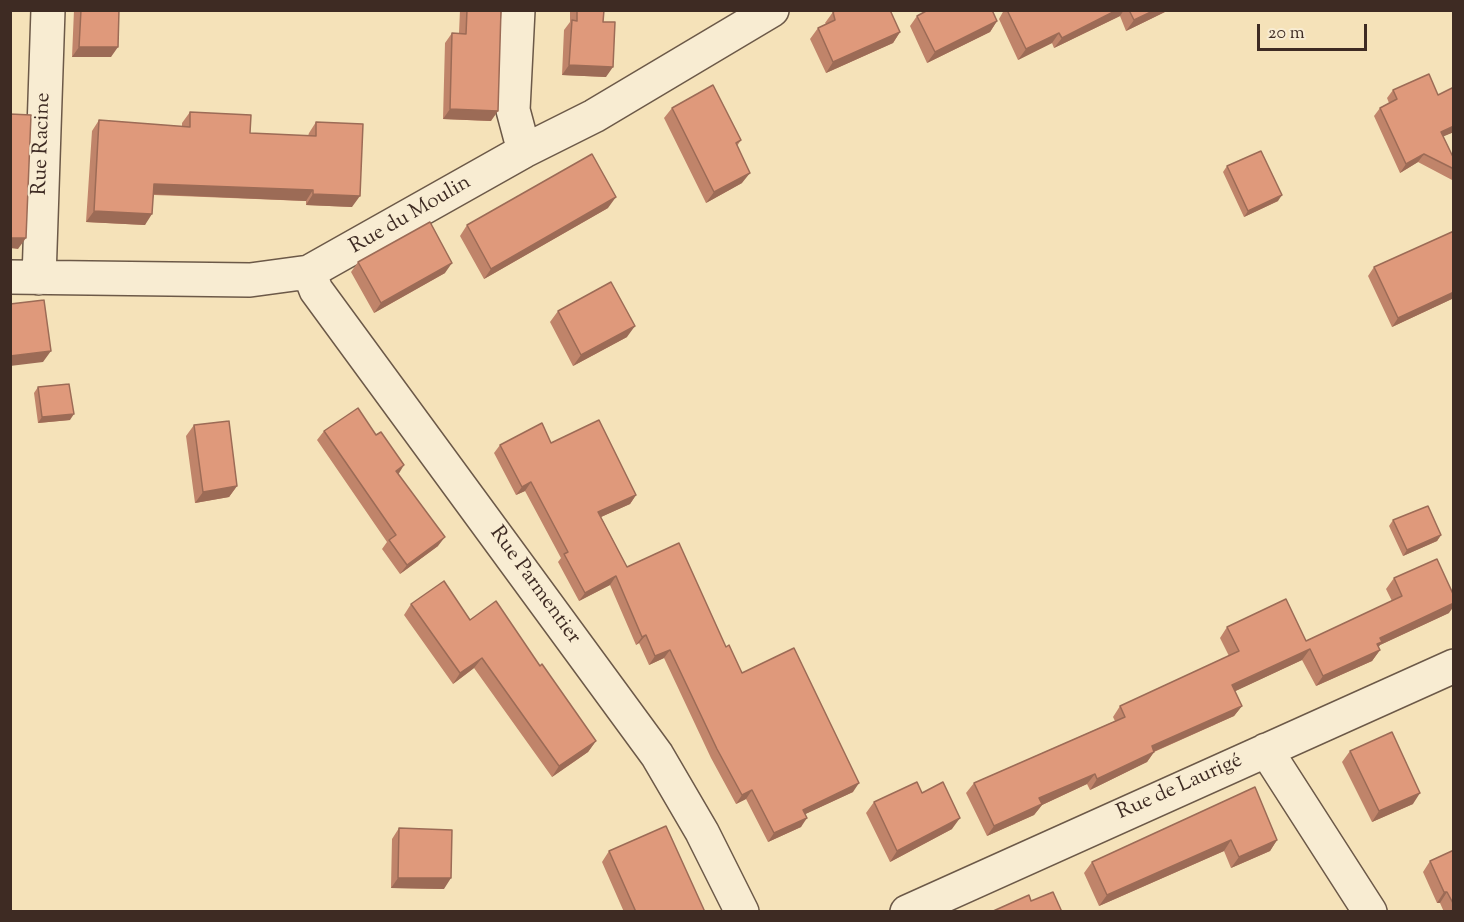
<!DOCTYPE html>
<meta charset="utf-8">
<style>
body{margin:0}
#map{position:relative;width:1464px;height:922px;overflow:hidden;background:#f5e2b9;font-family:"Sorts Mill Goudy",serif}
canvas{display:block}
.frame{position:absolute;inset:0;border:12px solid #3e2b23;pointer-events:none}
.scale{position:absolute;left:1257px;top:24px;width:110px;height:27px;box-sizing:border-box;border:3px solid #3e2b23;border-top:0;padding-left:8px;font-size:18px;line-height:21px;white-space:nowrap;color:#3e2b23;-webkit-text-stroke:4px #f8ecd2;paint-order:stroke}
</style>
<div id="map">
<canvas width="1464" height="922"></canvas>
<div class="frame"></div>
<div class="scale">20 m</div>
</div>
<script>
const ctx = document.querySelector('canvas').getContext('2d');
ctx.lineJoin = 'round';
function toPath(rows) {
  const path = new Path2D();
  for (const r of rows) {
    path.moveTo(r[0], r[1]);
    for (let i = 2; i < r.length; i += 2) path.lineTo(r[i], r[i + 1]);
  }
  return path;
}
function stroke(path, color, width, dash) {
  ctx.strokeStyle = color;
  ctx.lineWidth = width;
  ctx.lineCap = dash ? 'butt' : 'round';
  ctx.setLineDash(dash || []);
  ctx.stroke(path);
}
function paint(path, color) {
  ctx.fillStyle = color;
  ctx.fill(path, 'evenodd');
}
function label(font, color, halo, rows, align = 'center') {
  ctx.font = font + ' "Sorts Mill Goudy",serif';
  ctx.lineWidth = 4.5;
  ctx.setLineDash([]);
  ctx.textBaseline = 'middle';
  ctx.strokeStyle = halo;
  ctx.fillStyle = color;
  for (const [text, x, y, turn = 0] of rows) {
    ctx.save();
    ctx.translate(x, y);
    ctx.rotate((+turn || 0) * Math.PI / 180);
    ctx.textAlign = isNaN(turn) ? turn : align;
    if (halo) ctx.strokeText(text, 0, 0);
    ctx.fillText(text, 0, 0);
    ctx.restore();
  }
}
const street = toPath([
 [518,10,513,110,524,151],
 [309,272,316,290,657,755,702,832,742,912],
 [10,277,250,280,309,272,524,151,594,116,772,10],
 [39,278,48,10],
 [1266,750,1370,912],
 [907,912,1454,666]
]);
stroke(street, '#6c5948', 36);
stroke(street, '#f8ecd2', 33);
paint(toPath([
 [74,10,119,10,111,57,72,57],
 [460,10,501,10,491,121,443,119,445,43,452,33,459,33],
 [570,10,604,10,603,22,606,77,562,75,564,30,570,22],
 [1004,10,1169,10,1126,31,1120,16,1054,48,1052,43,1018,60,999,19],
 [833,12,900,32,893,43,826,73,810,39,818,28,826,24,825,23],
 [917,16,997,21,990,32,927,63,910,26],
 [1393,90,1454,132,1443,136,1454,159,1454,181,1418,162,1400,173,1374,116,1380,108,1389,103,1387,98],
 [672,108,741,140,737,146,742,183,706,203,664,118],
 [190,112,250,133,308,136,309,133,316,122,352,207,306,205,306,201,154,195,145,225,86,222,92,131,99,120,182,127,182,123],
 [1227,166,1278,201,1244,217,1223,172],
 [608,208,484,279,460,236,467,225],
 [358,262,445,273,374,313,351,272],
 [1374,267,1454,298,1392,327,1368,276],
 [558,311,627,337,573,366,550,322],
 [38,387,70,420,38,423,34,393],
 [194,425,237,486,229,497,195,503,186,436],
 [324,431,398,474,438,546,400,574,382,549,387,542,317,440],
 [551,443,636,495,630,504,601,517,627,567,726,647,742,673,853,792,805,814,801,827,768,842,746,799,736,804,711,758,664,658,649,665,639,643,636,645,610,585,579,601,558,562,561,558,525,491,516,495,494,453,500,445],
 [1393,520,1441,535,1437,541,1403,556,1389,526],
 [1394,578,1449,613,1380,645,1378,647,1380,650,1372,661,1316,686,1302,660,1235,691,1242,706,1234,716,1154,752,1147,762,1090,790,1087,784,1042,805,1034,815,987,836,966,793,974,783,1115,721,1113,717,1120,706,1229,656,1220,638,1227,627,1306,641,1392,601,1386,589],
 [411,604,470,620,540,666,596,741,588,752,552,777,474,668,453,684,404,615],
 [1350,751,1413,804,1372,822,1342,762],
 [1255,787,1277,840,1270,851,1231,868,1224,851,1099,906,1084,873,1092,862],
 [922,793,952,829,890,862,866,813,874,802],
 [399,828,444,889,391,888,392,839],
 [1454,850,1454,912,1444,912,1440,903,1437,903,1423,872,1430,861],
 [609,851,705,912,624,912,602,862]
]), '#c0846a');
paint(toPath([
 [1117,10,1124,10,1120,16,1054,48,1062,38],
 [1155,10,1169,10,1126,31,1134,20],
 [997,21,990,32,927,63,935,52],
 [900,32,893,43,826,73,833,62],
 [1059,33,1052,43,1018,60,1026,49],
 [79,47,118,47,111,57,72,57],
 [569,65,613,67,606,77,562,75],
 [450,109,498,111,491,121,443,119],
 [1454,126,1454,132,1435,140,1441,132],
 [1424,154,1418,162,1400,173,1406,164],
 [750,173,742,183,706,203,714,192],
 [154,184,313,190,306,201,147,194],
 [313,194,360,196,352,207,306,205],
 [1282,195,1278,201,1244,217,1248,211],
 [616,197,608,208,484,279,491,269],
 [94,211,152,214,145,225,86,222],
 [10,238,26,238,18,249,10,248],
 [452,263,445,273,374,313,381,303],
 [1454,292,1454,298,1392,327,1398,318],
 [635,326,627,337,573,366,581,355],
 [51,351,43,362,10,366,10,356],
 [74,414,70,420,38,423,42,417],
 [404,465,398,475,396,471],
 [531,482,525,491,516,495,522,487],
 [237,486,229,497,195,503,203,492],
 [636,495,630,504,592,521,598,512],
 [1441,535,1437,541,1403,556,1407,550],
 [445,537,438,546,400,574,407,565],
 [616,576,610,585,579,601,585,593],
 [1454,603,1454,606,1449,613,1380,645,1375,652,1380,650,1372,661,1316,686,1323,676,1380,638],
 [646,635,639,643,636,645,642,637],
 [1310,649,1302,660,1225,696,1232,685],
 [670,650,664,658,649,665,655,656],
 [482,658,474,668,453,684,460,673],
 [1242,706,1234,716,1144,756,1152,746],
 [596,741,588,752,552,777,559,766],
 [1154,752,1147,762,1090,790,1097,779],
 [1095,774,1087,784,1042,805,1034,815,987,836,994,826,1039,798],
 [859,783,853,792,797,818,803,810],
 [752,790,746,799,736,804,742,795],
 [1420,793,1413,804,1372,822,1379,811],
 [807,818,801,827,768,842,774,833],
 [960,818,952,829,890,862,897,851],
 [1231,840,1224,851,1099,906,1107,895],
 [1277,840,1270,851,1231,868,1239,857],
 [398,878,451,878,444,889,391,888],
 [1444,892,1447,892,1440,903,1437,903]
]), '#9c6b56');
const building = toPath([
 [81,10,119,10,118,47,79,47,81,10],
 [467,10,501,10,498,111,450,109,452,33,466,34,467,10],
 [577,10,604,10,603,22,615,22,613,67,569,65,572,20,577,21,577,10],
 [837,10,890,10,900,32,833,62,818,28,835,20,833,12,837,10],
 [928,10,992,10,997,21,935,52,917,16,928,10],
 [1007,10,1117,10,1062,38,1059,33,1026,49,1007,10],
 [1129,10,1155,10,1134,20,1129,10],
 [1429,74,1438,95,1452,88,1454,90,1454,126,1441,132,1454,159,1454,169,1424,154,1406,164,1380,108,1397,99,1393,90,1429,74],
 [713,85,741,140,736,143,750,173,714,192,672,108,713,85],
 [190,112,251,115,250,133,316,136,316,122,363,124,360,196,313,194,313,190,154,184,152,214,94,211,99,120,190,127,190,112],
 [10,114,31,115,26,238,10,238,10,114],
 [1261,151,1282,195,1248,211,1227,166,1261,151],
 [592,154,616,197,491,269,467,225,592,154],
 [430,222,452,263,381,303,358,262,430,222],
 [1454,231,1454,292,1398,318,1374,267,1454,231],
 [611,282,635,326,581,355,558,311,611,282],
 [44,300,51,351,10,356,10,304,44,300],
 [69,384,74,414,42,417,38,387,69,384],
 [358,408,376,435,381,432,404,465,396,471,445,537,407,565,389,540,396,535,324,431,358,408],
 [599,420,636,495,598,512,627,567,679,543,726,647,729,645,742,673,794,648,859,783,803,810,807,818,774,833,752,790,742,795,717,749,670,650,655,656,646,635,642,637,616,576,585,593,564,554,568,552,531,482,522,487,500,445,542,423,551,443,599,420],
 [229,421,237,486,203,492,194,425,229,421],
 [1428,506,1441,535,1407,550,1393,520,1428,506],
 [1437,559,1454,596,1454,603,1380,638,1382,642,1377,644,1380,650,1323,676,1310,649,1232,685,1242,706,1152,746,1154,752,1097,779,1095,774,1039,798,1042,804,994,826,974,783,1125,717,1120,706,1239,651,1227,627,1286,599,1306,641,1402,596,1394,578,1437,559],
 [444,581,470,620,496,601,540,666,542,664,596,741,559,766,482,658,460,673,411,604,444,581],
 [1392,732,1420,793,1379,811,1350,751,1392,732],
 [917,782,922,793,943,782,960,818,897,851,874,802,917,782],
 [1255,787,1277,840,1239,857,1231,840,1107,895,1092,862,1255,787],
 [666,826,705,912,636,912,609,851,666,826],
 [399,828,452,830,451,878,398,878,399,828],
 [1454,850,1454,905,1447,892,1444,892,1430,861,1454,850],
 [1053,892,1062,912,991,912,1029,895,1031,901,1053,892]
]);
paint(building, '#df997b');
stroke(building, '#9c6b56', 1.5);
label('21px', '#3e2b23', '#f8ecd2', [
 ["Rue Racine",43,144,-88],
 ["Rue du Moulin",411,216,-30],
 ["Rue Parmentier",534,586,54],
 ["Rue de Laurigé",1180,788,-24]
]);
</script>
